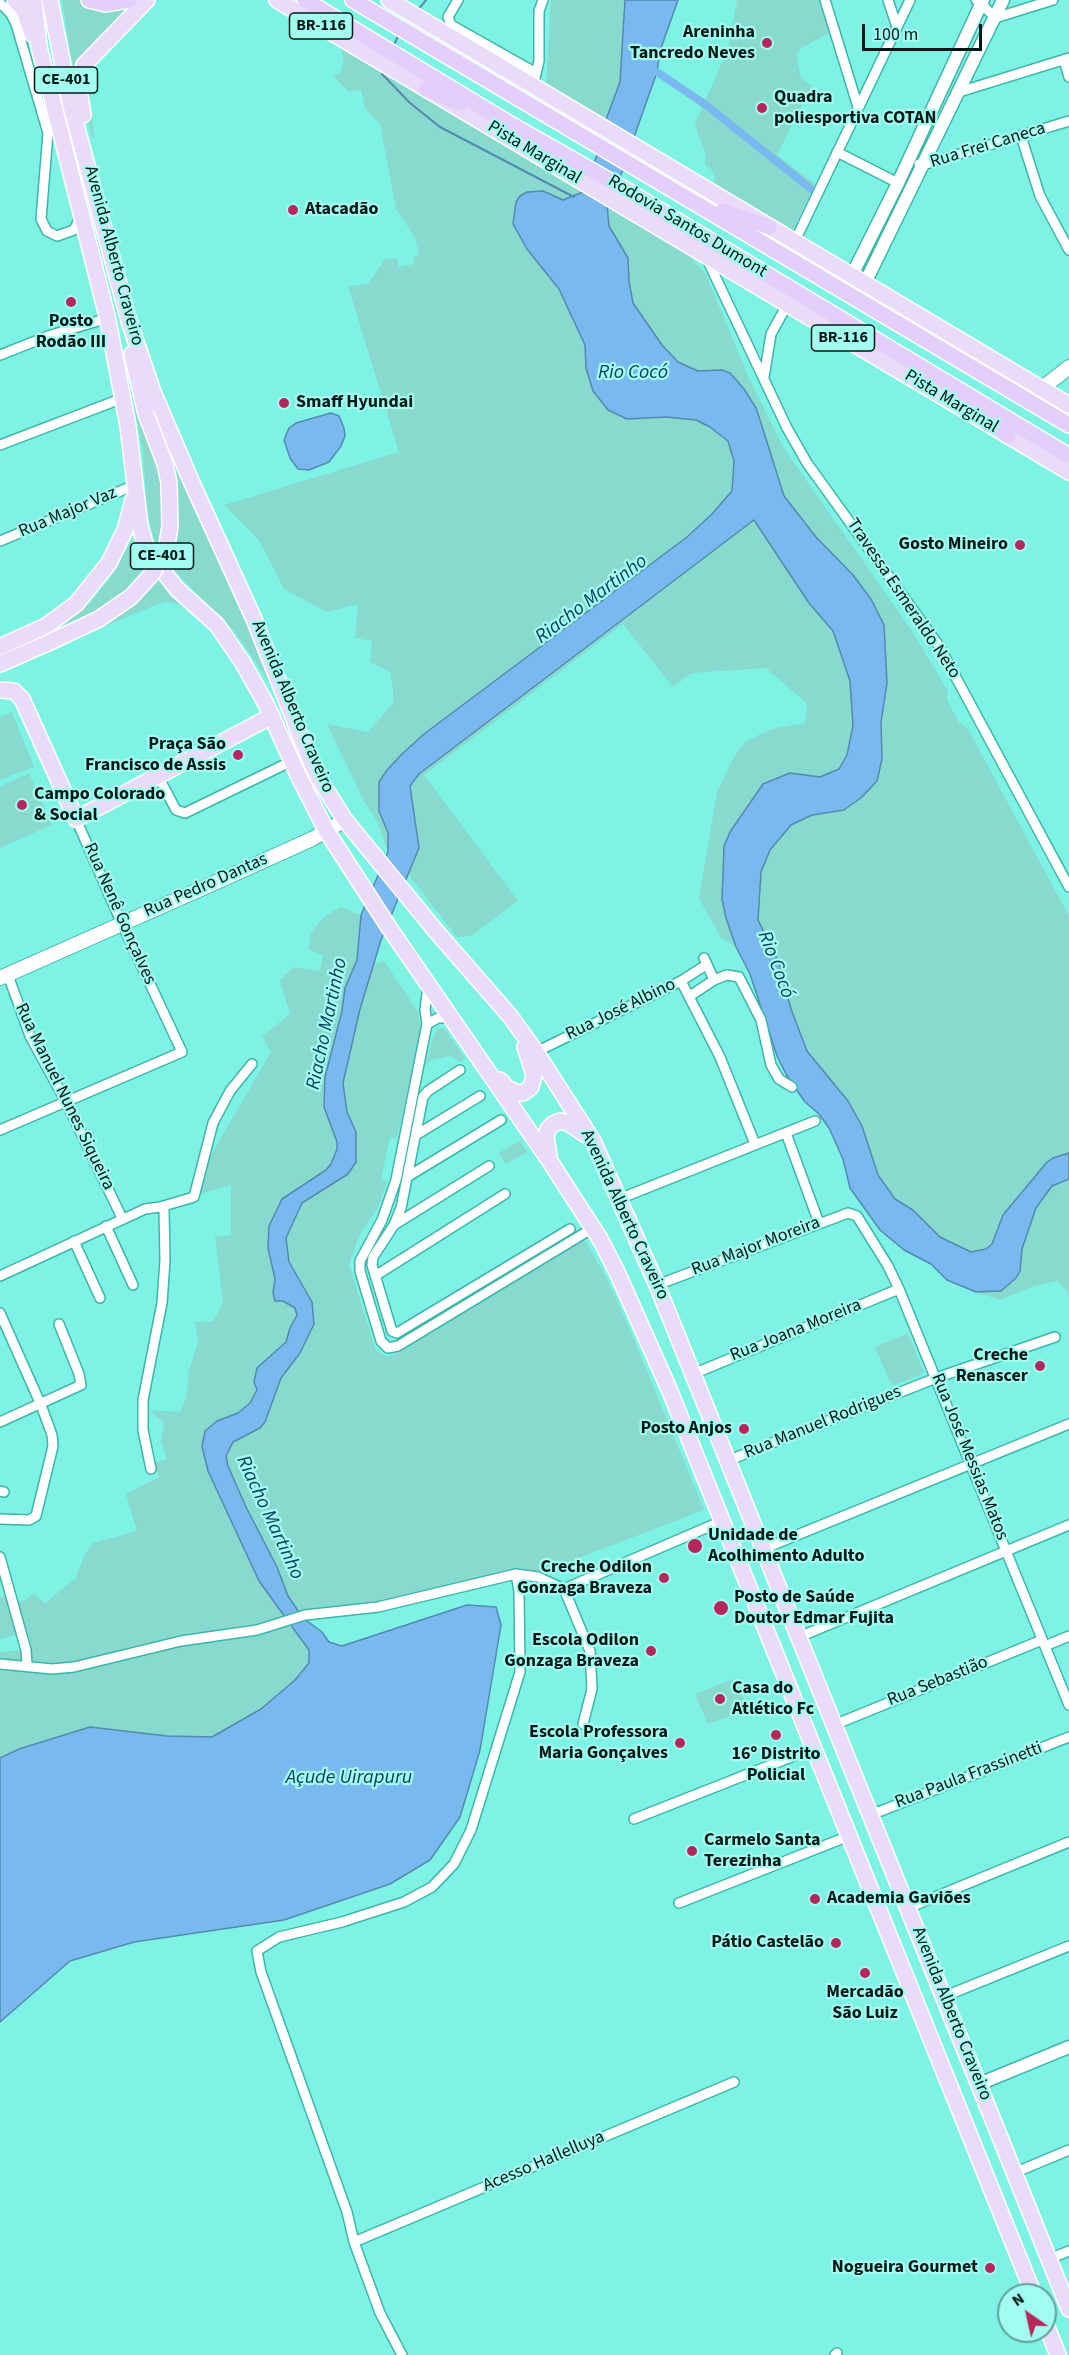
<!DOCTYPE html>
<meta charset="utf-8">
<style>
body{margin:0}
#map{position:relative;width:1069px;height:2355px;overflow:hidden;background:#7ef3e5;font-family:"Source Sans 3",sans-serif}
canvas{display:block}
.north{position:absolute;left:997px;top:2283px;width:60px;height:60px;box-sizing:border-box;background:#a3fcf0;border:2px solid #62a199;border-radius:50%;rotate:326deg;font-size:16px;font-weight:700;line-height:24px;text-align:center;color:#001816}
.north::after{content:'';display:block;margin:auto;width:21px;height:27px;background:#b5275a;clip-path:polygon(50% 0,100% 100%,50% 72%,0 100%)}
.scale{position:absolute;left:862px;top:24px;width:120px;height:27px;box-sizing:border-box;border:3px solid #001816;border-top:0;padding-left:8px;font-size:18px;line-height:21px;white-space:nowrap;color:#001816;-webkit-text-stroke:4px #a3fcf0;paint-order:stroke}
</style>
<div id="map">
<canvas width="1069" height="2355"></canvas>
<div class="north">N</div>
<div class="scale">100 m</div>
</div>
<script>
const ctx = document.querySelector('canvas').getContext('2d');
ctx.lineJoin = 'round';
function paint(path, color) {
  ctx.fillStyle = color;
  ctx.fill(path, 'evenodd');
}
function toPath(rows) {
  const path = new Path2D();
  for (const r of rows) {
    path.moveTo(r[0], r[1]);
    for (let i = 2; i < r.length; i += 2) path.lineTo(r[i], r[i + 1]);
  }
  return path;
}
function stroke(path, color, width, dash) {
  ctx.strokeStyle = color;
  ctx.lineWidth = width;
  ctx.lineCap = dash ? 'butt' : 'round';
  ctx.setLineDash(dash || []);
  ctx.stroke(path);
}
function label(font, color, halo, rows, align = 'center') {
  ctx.font = font + ' "Source Sans 3",sans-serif';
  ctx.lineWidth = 4.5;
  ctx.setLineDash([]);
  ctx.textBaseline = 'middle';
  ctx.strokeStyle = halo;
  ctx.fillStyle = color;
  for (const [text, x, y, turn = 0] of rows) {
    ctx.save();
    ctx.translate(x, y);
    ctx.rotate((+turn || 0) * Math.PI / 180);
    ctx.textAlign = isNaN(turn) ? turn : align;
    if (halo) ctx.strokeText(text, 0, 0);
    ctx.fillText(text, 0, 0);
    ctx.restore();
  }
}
paint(toPath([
 [62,0,78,0,90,6,136,1,77,70,74,69,71,55],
 [551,0,625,0,620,82,606,121,546,86],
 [737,0,821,0,830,32,800,49,797,56,801,78,812,86,777,155,815,184,791,234,713,186,715,176,711,169,705,165,706,156,695,124,728,49],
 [338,42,585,186,583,192,563,200,542,191,527,249,559,289,585,345,586,368,627,419,666,417,696,420,710,427,728,441,734,461,732,491,712,514,687,537,424,734,402,754,388,833,388,852,377,821,365,803,327,724,368,732,393,703,393,690,390,672,370,662,372,641,355,638,358,604,327,612,284,589,259,540,224,505,399,452,348,286,368,284,385,259,397,258,399,267,414,264,413,257,419,256,415,237,396,209,380,124,365,109,361,90,349,92,333,76,340,73,344,59],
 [96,60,92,73,90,102,94,138,91,136,83,83],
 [607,205,693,256,694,262,706,274,749,378,783,447,912,631,948,691,947,700,959,722,968,729,1069,916,1069,1153,1053,1158,1042,1167,996,1229,992,1244,987,1249,971,1252,952,1245,940,1237,913,1210,895,1199,890,1194,878,1175,862,1126,848,1101,807,1051,791,1009,779,963,758,920,761,872,770,850,791,825,812,815,844,810,882,759,881,722,887,683,884,625,854,575,816,537,784,496,761,423,722,370,698,371,678,362,662,345,633,303,629,281,628,258,609,226],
 [147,400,231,587,271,685,235,632,166,563,176,530,178,510,174,483],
 [134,407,153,454,162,484,165,505,161,542,157,550,147,511,143,452],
 [755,520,809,603,832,631,850,681,853,726,847,755,839,769,820,777,790,774,726,918,736,947,721,938,699,898,717,792,734,757,746,741,772,729,805,723,807,704,766,668,692,673,673,687,623,624,424,775,518,901,471,936,457,937,408,874,419,848,410,786,419,774],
 [131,541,136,542,146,561,152,564,116,603,59,632,59,628,90,603,110,578],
 [158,577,168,593,181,605,168,602,158,604,65,643,114,619,137,603],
 [12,712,34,767,0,780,0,717],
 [29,773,52,825,0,848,0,786],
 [341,907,361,915,357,960,345,988,342,1011,325,1077,324,1107,338,1142,337,1149,331,1164,326,1170,301,1185,272,1272,275,1279,273,1293,295,1308,298,1315,290,1328,286,1342,257,1368,257,1390,250,1403,238,1413,217,1421,208,1471,259,1581,309,1651,309,1663,295,1680,261,1709,212,1737,167,1736,19,1749,0,1758,0,1652,23,1650,17,1602,25,1600,34,1593,45,1603,76,1578,85,1554,93,1543,137,1531,126,1494,159,1477,155,1463,167,1459,161,1440,164,1423,149,1410,180,1412,186,1398,189,1371,198,1342,195,1322,213,1321,223,1303,215,1237,231,1235,231,1185,200,1194,208,1160,271,1052,262,1036,290,1014,280,980,294,967,320,971,323,955,308,949,311,932,325,916],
 [384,961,418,1012,421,1029,397,1138,390,1137,381,1179,387,1181,379,1206,359,1236,349,1265,376,1351,388,1357,402,1351,582,1241,586,1242,606,1277,631,1332,704,1510,532,1576,516,1574,302,1616,288,1596,277,1567,246,1507,228,1466,226,1456,233,1442,260,1428,265,1422,281,1378,300,1353,312,1302,289,1262,286,1238,302,1203,348,1174,356,1132,347,1112,343,1084,360,1009,374,964],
 [438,1028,444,1028,465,1058,460,1062,451,1056,431,1060,425,1066,433,1038],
 [520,1141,527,1152,506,1164,499,1153],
 [1069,1179,1069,1293,1057,1281,1034,1286,1000,1300,976,1292,1001,1291,1016,1278,1020,1271,1022,1249,1036,1208,1052,1186],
 [908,1333,924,1373,892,1386,875,1347],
 [6,1596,16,1635,0,1639,0,1597],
 [736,1678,747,1710,708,1724,695,1694]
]), '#88d9ce');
const water = toPath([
 [625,0,678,0,660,51,657,72,633,140,634,146,607,205,609,226,628,258,629,281,633,303,662,345,678,362,698,371,722,370,730,373,744,389,756,408,761,423,784,496,816,537,853,575,871,599,884,625,887,683,881,722,882,759,877,781,862,797,844,810,812,815,791,825,770,850,761,872,758,920,779,963,791,1009,807,1051,848,1101,862,1126,878,1175,895,1199,913,1210,940,1237,971,1252,986,1249,992,1244,1003,1215,1047,1162,1053,1158,1069,1153,1069,1179,1052,1186,1036,1208,1022,1249,1020,1271,1016,1278,1001,1291,976,1292,947,1280,931,1264,904,1250,880,1230,850,1188,843,1159,829,1128,819,1114,805,1102,787,1076,777,1056,750,974,736,947,726,918,722,899,724,846,730,832,763,784,790,773,820,777,839,769,847,755,853,726,850,681,833,631,809,603,754,520,419,774,410,786,419,848,381,940,360,1009,343,1083,347,1112,356,1132,356,1162,348,1174,302,1203,286,1238,289,1262,312,1302,314,1324,300,1353,281,1378,265,1422,260,1428,233,1442,226,1456,228,1466,246,1507,277,1567,288,1596,303,1618,322,1632,329,1642,342,1646,467,1605,496,1607,501,1625,480,1750,460,1817,430,1860,390,1884,284,1920,134,1942,70,1961,0,2022,0,1758,19,1749,90,1727,167,1736,212,1737,261,1709,295,1680,309,1663,309,1650,259,1581,208,1471,202,1446,205,1431,217,1421,238,1413,250,1403,257,1390,254,1382,257,1368,286,1342,290,1328,297,1315,295,1308,283,1301,275,1301,273,1293,275,1279,268,1248,269,1226,282,1199,326,1170,331,1164,337,1149,337,1142,324,1107,325,1077,342,1011,345,988,357,960,361,915,388,852,388,833,379,811,379,782,387,770,402,754,424,734,687,537,712,514,732,491,734,461,728,441,710,427,696,420,666,417,627,419,608,410,593,391,586,368,585,345,559,289,527,249,513,224,516,202,520,196,527,192,543,191,563,200,583,192,598,152,598,141,620,82,625,0],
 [331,413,339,416,344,428,345,436,341,446,329,462,309,470,298,469,290,458,284,440,289,428,296,423,331,413]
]);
paint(water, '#7ab9ef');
stroke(water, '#5589ae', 1.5);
stroke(toPath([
 [417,11,426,0],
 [394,45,399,34],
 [384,70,382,74,410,103,440,127,574,197]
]), '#5589ae', 2);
stroke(toPath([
 [647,69,657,72,706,105,811,189]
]), '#7ab9ef', 8);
const minor = toPath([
 [458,0,448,17,451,25,536,73],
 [825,0,858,107],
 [888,0,897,27],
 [976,0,981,3,995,18,1053,0],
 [0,3,11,14,16,24,48,133,41,219,47,231,57,236,74,230,81,216],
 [1064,60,1069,77],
 [535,78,539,61,539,11,543,0],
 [959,92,1069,58],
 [1021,136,1040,196,1069,250],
 [837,152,898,183],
 [919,164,923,165,1069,121],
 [795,241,910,0],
 [706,257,787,428,807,463,939,646,1069,887],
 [0,355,51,335,108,318],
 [764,377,771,334,787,305],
 [0,445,123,398],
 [0,541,135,485],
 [158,776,176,810,185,813,292,761],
 [704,958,714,980],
 [8,975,30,1036,66,1102,122,1218],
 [681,981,720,1057,755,1144],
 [428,985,425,1010,427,1024,396,1180,382,1220,360,1261,360,1271,381,1341,388,1348,398,1346,593,1228],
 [690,996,714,980,727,975,739,977,761,1020,771,1065,779,1079,792,1087],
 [427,1024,438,1018,451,1018],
 [536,1052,681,981,706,965],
 [460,1070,428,1091,423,1097,401,1208,394,1225,373,1257,372,1265,392,1331,397,1333,570,1229],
 [0,1130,182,1052,122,924,76,819],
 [786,1133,819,1223],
 [416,1135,480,1096],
 [407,1177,501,1120],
 [619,1199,815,1121],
 [160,1207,194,1197,213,1123,230,1091,252,1064],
 [394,1225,489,1166],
 [106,1226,133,1285],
 [74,1241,100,1298],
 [0,1276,145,1209,160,1207,164,1210,165,1260,162,1303,143,1400,143,1430,151,1469],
 [375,1276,505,1194],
 [657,1285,848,1213,857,1216,888,1266,899,1289,1069,1705],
 [0,1313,41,1405,52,1435,53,1446,36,1516,29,1520,0,1519],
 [693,1374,899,1289],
 [0,1422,81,1385,79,1374,59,1324],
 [727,1461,936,1378,1055,1337],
 [0,1491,4,1492],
 [763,1549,1069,1424],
 [0,1557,26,1650,27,1665],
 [799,1637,1069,1525],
 [1045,1646,1069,1636],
 [0,1664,52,1669,74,1667,181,1641,257,1630,305,1615,378,1607,516,1574,538,1577,564,1589],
 [583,1724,592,1689,590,1651,564,1589,722,1521],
 [834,1725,1042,1640],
 [869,1813,881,1811,1069,1737],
 [634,1819,814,1748],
 [679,1903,849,1836],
 [908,1908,1069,1842],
 [943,1997,1069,1946],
 [1014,2173,1069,2150],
 [354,2242,734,2082],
 [1049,2259,1069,2251],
 [402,2355,380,2313,354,2242,347,2212,261,1972,257,1951,279,1937,342,1922,404,1902,432,1887,454,1864,471,1830,520,1672,519,1591,516,1574],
 [835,2355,837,2353]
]);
const tertiary = toPath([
 [852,275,898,183,983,0],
 [865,283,1003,0],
 [979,2084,1069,2047]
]);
const secondary = toPath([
 [1041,389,1069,367],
 [0,978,221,880,312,839,345,820]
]);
const primary = toPath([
 [15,0,24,10,32,34],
 [34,0,39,47,107,316,128,426,140,526,145,544,156,562,177,589,217,625,243,663,266,704,299,777,326,830,390,929,551,1163,600,1239,617,1272,669,1389,1034,2295],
 [50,0,71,106,129,321,153,392,192,483,254,619,306,750,318,777,345,820,435,930,510,1016,536,1052,593,1141,657,1285,1069,2309],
 [277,0,1069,472],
 [389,0,1069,405],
 [83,115,78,83,84,65,147,0],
 [132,354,146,414],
 [0,647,46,626,76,604,109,563,125,530,133,500],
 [0,664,48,643],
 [0,690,14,691,22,699,76,819,272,716],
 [500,1080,507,1088,518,1093,523,1093,531,1087,534,1075,525,1047],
 [549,1156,546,1137,548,1129,553,1124,560,1121,568,1123,586,1135],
 [1045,2322,1058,2355]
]);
const trunk = toPath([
 [89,0,106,4,129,0],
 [305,0,505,121,626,190,1069,456],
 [353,0,1069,425],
 [426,89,460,103],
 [723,211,769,227],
 [983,413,1008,436]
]);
stroke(minor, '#3ab7aa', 12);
stroke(tertiary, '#3ab7aa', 15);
stroke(secondary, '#3ab7aa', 16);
stroke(primary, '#fff', 18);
stroke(trunk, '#fff', 18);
stroke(minor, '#fff', 9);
stroke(tertiary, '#fff', 12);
stroke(secondary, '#fff', 14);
stroke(primary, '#eadbfb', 15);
stroke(trunk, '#e3cffa', 15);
const primaryBridge = toPath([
 [48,643,99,619,131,597,152,574,167,545,170,526,169,483,165,464,146,414]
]);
stroke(primaryBridge, '#fff', 18, []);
stroke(primaryBridge, '#eadbfb', 15);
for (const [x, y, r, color] of [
 [767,43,6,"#b5275a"],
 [762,108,6,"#b5275a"],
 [293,210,6,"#b5275a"],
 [71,302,6,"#b5275a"],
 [284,403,6,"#b5275a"],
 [1020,545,6,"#b5275a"],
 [238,755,6,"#b5275a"],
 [22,805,6,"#b5275a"],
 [1040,1366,6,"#b5275a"],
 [744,1429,6,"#b5275a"],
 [695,1546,8,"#b5275a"],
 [664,1578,6,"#b5275a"],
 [721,1608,8,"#b5275a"],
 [651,1651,6,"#b5275a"],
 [720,1699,6,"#b5275a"],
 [776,1735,6,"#b5275a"],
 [680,1743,6,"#b5275a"],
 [692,1851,6,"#b5275a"],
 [815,1899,6,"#b5275a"],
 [836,1943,6,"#b5275a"],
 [865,1973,6,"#b5275a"],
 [990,2268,6,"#b5275a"]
]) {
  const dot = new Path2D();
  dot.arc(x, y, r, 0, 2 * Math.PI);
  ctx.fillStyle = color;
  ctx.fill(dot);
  stroke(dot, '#a3fcf0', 2);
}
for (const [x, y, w] of [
 [321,26,63],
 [66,80,63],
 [843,338,63],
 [162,556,63]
]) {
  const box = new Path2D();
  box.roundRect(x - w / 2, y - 13, w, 26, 4.5);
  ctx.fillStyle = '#a3fcf0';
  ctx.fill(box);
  stroke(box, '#001816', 1.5);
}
label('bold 16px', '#001816', null, [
 ["BR-116",321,26],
 ["CE-401",66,80],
 ["BR-116",843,338],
 ["CE-401",162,556]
]);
label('bold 18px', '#001816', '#a3fcf0', [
 ["Areninha",755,33],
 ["Tancredo Neves",755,54],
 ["Quadra",774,98,"left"],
 ["poliesportiva COTAN",774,119,"left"],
 ["Atacadão",305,210,"left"],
 ["Posto",71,322,"center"],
 ["Rodão III",71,343,"center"],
 ["Smaff Hyundai",296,403,"left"],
 ["Gosto Mineiro",1008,545],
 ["Praça São",226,745],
 ["Francisco de Assis",226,766],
 ["Campo Colorado",34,795,"left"],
 ["& Social",34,816,"left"],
 ["Creche",1028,1356],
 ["Renascer",1028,1377],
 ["Posto Anjos",732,1429],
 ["Unidade de",708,1536,"left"],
 ["Acolhimento Adulto",708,1557,"left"],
 ["Creche Odilon",652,1568],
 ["Gonzaga Braveza",652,1589],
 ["Posto de Saúde",734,1598,"left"],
 ["Doutor Edmar Fujita",734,1619,"left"],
 ["Escola Odilon",639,1641],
 ["Gonzaga Braveza",639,1662],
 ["Casa do",732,1689,"left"],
 ["Atlético Fc",732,1710,"left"],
 ["Escola Professora",668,1733],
 ["Maria Gonçalves",668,1754],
 ["16º Distrito",776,1755,"center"],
 ["Policial",776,1776,"center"],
 ["Carmelo Santa",704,1841,"left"],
 ["Terezinha",704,1862,"left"],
 ["Academia Gaviões",827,1899,"left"],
 ["Pátio Castelão",824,1943],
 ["Mercadão",865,1993,"center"],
 ["São Luiz",865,2014,"center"],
 ["Nogueira Gourmet",978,2268]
], 'right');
label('18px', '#001816', '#a3fcf0', [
 ["Rua Frei Caneca",988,146,-17],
 ["Pista Marginal",534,153,31],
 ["Rodovia Santos Dumont",687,227,31],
 ["Avenida Alberto Craveiro",113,256,75],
 ["Pista Marginal",951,402,31],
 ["Rua Major Vaz",68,513,-23],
 ["Travessa Esmeraldo Neto",903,599,56],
 ["Avenida Alberto Craveiro",292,707,67],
 ["Rua Pedro Dantas",206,886,-24],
 ["Rua Nenê Gonçalves",119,914,66],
 ["Rua José Albino",621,1010,-26],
 ["Rua Manuel Nunes Siqueira",64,1097,64],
 ["Avenida Alberto Craveiro",624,1215,65],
 ["Rua Major Moreira",756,1247,-21],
 ["Rua Joana Moreira",796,1331,-22],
 ["Rua Manuel Rodrigues",823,1423,-22],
 ["Rua José Messias Matos",969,1457,68],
 ["Rua Sebastião",938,1682,-22],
 ["Rua Paula Frassinetti",969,1776,-21],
 ["Avenida Alberto Craveiro",951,2014,68],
 ["Acesso Hallelluya",544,2162,-23]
]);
label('italic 20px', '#083a5d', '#a3fcf0', [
 ["Rio Cocó",633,374],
 ["Riacho Martinho",592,600,-37],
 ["Rio Cocó",775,965,69],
 ["Riacho Martinho",328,1024,-78],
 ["Riacho Martinho",269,1518,65],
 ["Açude Uirapuru",349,1779]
]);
</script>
